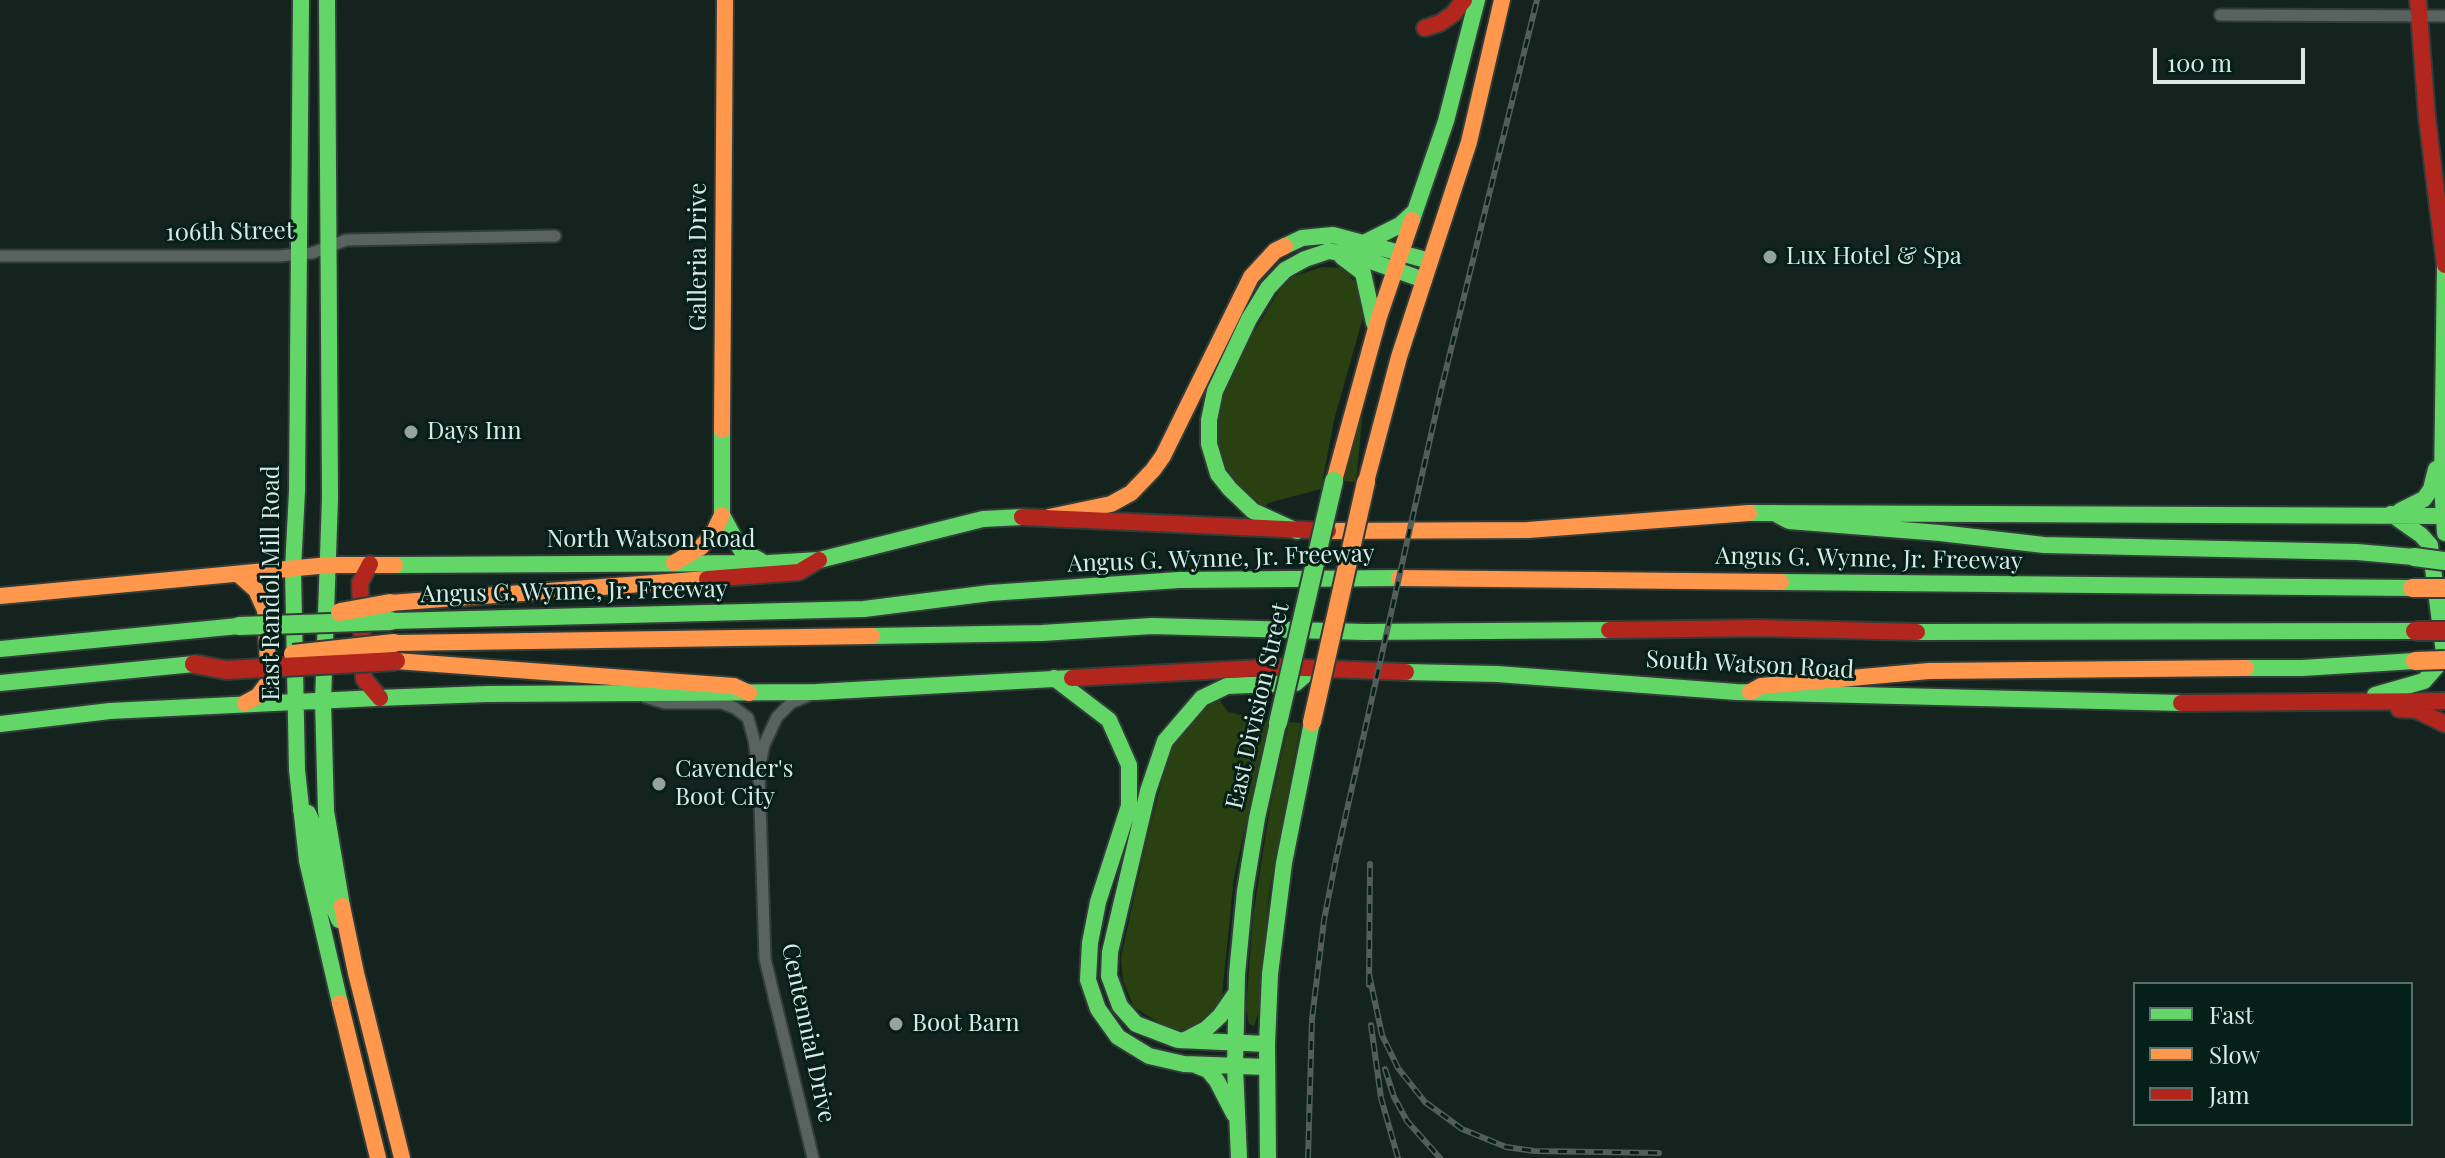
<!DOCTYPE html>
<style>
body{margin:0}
#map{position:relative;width:2445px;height:1158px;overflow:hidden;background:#15231f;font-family:"Playfair Display",serif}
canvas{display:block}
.legend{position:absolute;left:2133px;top:982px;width:280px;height:144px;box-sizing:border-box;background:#051f19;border:2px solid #5a706b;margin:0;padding:10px 14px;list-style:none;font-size:24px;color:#dae9e5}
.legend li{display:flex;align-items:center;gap:16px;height:40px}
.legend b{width:40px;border:2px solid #5a706b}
.scale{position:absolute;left:2153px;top:48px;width:152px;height:36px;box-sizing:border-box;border:4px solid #dae9e5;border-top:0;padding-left:10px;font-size:24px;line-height:28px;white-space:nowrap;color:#dae9e5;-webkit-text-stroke:6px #051f19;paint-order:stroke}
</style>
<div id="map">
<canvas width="2445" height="1158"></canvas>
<ul class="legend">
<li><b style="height:10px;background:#63d668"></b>Fast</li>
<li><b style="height:10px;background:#ff974d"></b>Slow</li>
<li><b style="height:10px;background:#b3261e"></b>Jam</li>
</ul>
<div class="scale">100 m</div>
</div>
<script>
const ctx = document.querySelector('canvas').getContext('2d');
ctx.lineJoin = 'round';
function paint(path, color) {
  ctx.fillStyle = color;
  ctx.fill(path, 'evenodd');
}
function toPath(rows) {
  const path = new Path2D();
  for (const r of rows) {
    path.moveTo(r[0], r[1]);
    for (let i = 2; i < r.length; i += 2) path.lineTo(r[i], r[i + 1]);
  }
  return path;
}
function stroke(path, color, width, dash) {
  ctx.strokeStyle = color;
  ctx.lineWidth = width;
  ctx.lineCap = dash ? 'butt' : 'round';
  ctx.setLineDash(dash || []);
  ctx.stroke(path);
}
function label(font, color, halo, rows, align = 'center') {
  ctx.font = font + ' "Playfair Display",serif';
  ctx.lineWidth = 6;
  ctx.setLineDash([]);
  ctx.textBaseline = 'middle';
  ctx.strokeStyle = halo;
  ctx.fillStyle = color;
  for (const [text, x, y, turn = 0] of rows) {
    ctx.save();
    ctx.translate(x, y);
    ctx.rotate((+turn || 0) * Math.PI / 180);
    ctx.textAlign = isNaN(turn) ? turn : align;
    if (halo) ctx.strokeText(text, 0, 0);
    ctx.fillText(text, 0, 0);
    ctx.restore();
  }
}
paint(toPath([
 [1322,267,1341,268,1352,274,1350,277,1356,283,1356,289,1360,290,1365,310,1334,420,1321,489,1268,503,1264,509,1226,474,1214,440,1216,409,1244,348,1279,291,1292,277],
 [1360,409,1363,410,1356,482,1344,481],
 [1219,699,1228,712,1269,721,1234,877,1221,1005,1199,1027,1178,1030,1163,1025,1134,1007,1123,981,1121,957,1148,834,1170,750,1185,727,1209,705],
 [1289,722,1301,723,1269,893,1259,1010,1254,1026,1249,1024,1246,1009,1253,916,1270,807]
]), '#294011');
const street = toPath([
 [2220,15,2445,16],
 [0,256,279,256,312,253,346,240,555,236],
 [645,697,665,703,722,703,735,708,748,718,754,740,759,773,765,959,813,1158],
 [761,760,764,745,777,717,791,703,810,695]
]);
const fast = toPath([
 [301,0,297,491,293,569,297,770,307,861,340,1003],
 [327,0,330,498,323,701,326,811,342,906],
 [1412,220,1446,121,1477,0],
 [1366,242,1400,225,1414,212],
 [1285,246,1302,238,1333,235,1430,261],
 [1342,257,1363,273,1374,323],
 [2445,263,2442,485,2445,533],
 [722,430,722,515,741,550,761,561],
 [2400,511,2424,499,2431,489,2436,469],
 [1749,513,2445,516],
 [1774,513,1789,521,1940,533,2044,545,2357,552,2414,557],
 [1297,531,1253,511,1230,489,1218,474,1209,444,1209,420,1215,391,1249,319,1268,288,1285,270,1305,259,1329,251,1359,257,1424,280],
 [395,565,768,563,819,560,983,519,1022,517],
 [1781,582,2412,588],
 [391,621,864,609,990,593,1179,580,1399,578],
 [1917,632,2415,631],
 [872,636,1042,633,1152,626,1365,632,1609,630],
 [0,649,239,626],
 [2246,668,2302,668,2415,661],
 [1406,672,1497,674,1736,692,2181,703],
 [1054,678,1109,720,1129,765,1129,806,1098,902,1090,943,1088,980,1098,1009,1118,1037,1149,1056,1184,1064,1267,1067],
 [0,683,194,664],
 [2375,695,2424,681,2438,665,2444,653,2430,545,2421,535,2391,514],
 [0,724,110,711,377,698,487,694,816,692,1072,678],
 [301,810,308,813,313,824,324,886,339,920],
 [1185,1040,1206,1029,1220,1016,1236,993],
 [1267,1044,1178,1040,1136,1024,1120,1006,1109,976,1110,952,1148,791,1165,741,1202,698,1227,686,1296,683,1311,670],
 [1195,1065,1208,1070,1217,1081,1234,1114],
 [1239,1158,1235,1067,1237,974,1245,891,1257,818,1278,723],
 [1268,1158,1267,1044,1270,974,1284,863,1312,722]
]);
const slow = toPath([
 [722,430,725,0],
 [1334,481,1379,317,1412,220],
 [1366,482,1399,357,1469,142,1502,0],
 [1049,517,1111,504,1131,493,1153,470,1163,456,1251,277,1275,251,1285,246],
 [1328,531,1528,530,1749,513],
 [674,563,701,547,713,534,722,515],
 [238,574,256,590,265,610,269,681,258,696,245,703],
 [1399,578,1781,582],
 [0,596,329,565,395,565],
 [390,603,707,579],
 [394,643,872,636],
 [396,661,734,686,749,693],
 [1750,692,1761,686,1929,671,2246,668],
 [342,906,356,973,402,1158],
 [340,1003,378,1158]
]);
const jam = toPath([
 [2418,0,2427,117,2445,265],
 [1425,28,1440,23,1453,14,1464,0],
 [1022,517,1328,531],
 [370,564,360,583,364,679,380,698],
 [707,579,799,572,819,560],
 [1609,630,1759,628,1917,632],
 [1072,678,1280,667,1406,672],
 [2181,703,2445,701],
 [2399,709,2416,710,2445,724]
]);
stroke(street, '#323c39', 15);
stroke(fast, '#323c39', 20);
stroke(slow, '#323c39', 20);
stroke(jam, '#323c39', 20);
stroke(street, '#58625f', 11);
stroke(fast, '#63d668', 16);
stroke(slow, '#ff974d', 16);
stroke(jam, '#b3261e', 16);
const rail = toPath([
 [1369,974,1382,1035,1398,1068,1425,1102,1462,1129,1506,1147,1534,1151,1659,1153],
 [1369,985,1370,864],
 [1371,1025,1381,1098,1398,1158],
 [1385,1069,1394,1097,1407,1121,1440,1158],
 [1308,1158,1312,1019,1324,920,1336,859,1441,390,1537,0]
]);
stroke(rail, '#535d5a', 6);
stroke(rail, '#051f19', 3, [9]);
const fastBridge = toPath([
 [2414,557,2445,561],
 [239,626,391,621],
 [1278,723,1334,481]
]);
const slowBridge = toPath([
 [2412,588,2445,588],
 [340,612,390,603],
 [293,654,394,643],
 [2415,661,2445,660],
 [1312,722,1366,482]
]);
const jamBridge = toPath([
 [2415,631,2445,631],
 [194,664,226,670,396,661]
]);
stroke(fastBridge, '#323c39', 22, []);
stroke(slowBridge, '#323c39', 22, []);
stroke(jamBridge, '#323c39', 22, []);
stroke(fastBridge, '#63d668', 18);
stroke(slowBridge, '#ff974d', 18);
stroke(jamBridge, '#b3261e', 18);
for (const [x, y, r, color] of [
 [1770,257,8,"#95a4a0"],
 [411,432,8,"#95a4a0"],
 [659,784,8,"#95a4a0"],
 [896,1024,8,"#95a4a0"]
]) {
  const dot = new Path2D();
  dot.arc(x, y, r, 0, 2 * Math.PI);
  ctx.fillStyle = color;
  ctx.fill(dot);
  stroke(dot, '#051f19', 3);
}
label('24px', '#dae9e5', '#051f19', [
 ["106th Street",230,232,-1],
 ["Galleria Drive",699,257,-90],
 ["North Watson Road",651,540],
 ["Angus G. Wynne, Jr. Freeway",1221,559,-2],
 ["Angus G. Wynne, Jr. Freeway",1869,559,1],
 ["East Randol Mill Road",272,583,-90],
 ["Angus G. Wynne, Jr. Freeway",574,592,-1],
 ["South Watson Road",1750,665,3],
 ["East Division Street",1258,706,-77],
 ["Centennial Drive",808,1033,78]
]);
label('24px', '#dae9e5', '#051f19', [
 ["Lux Hotel & Spa",1786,257],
 ["Days Inn",427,432],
 ["Cavender's",675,770],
 ["Boot City",675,798],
 ["Boot Barn",912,1024]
], 'left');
</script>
